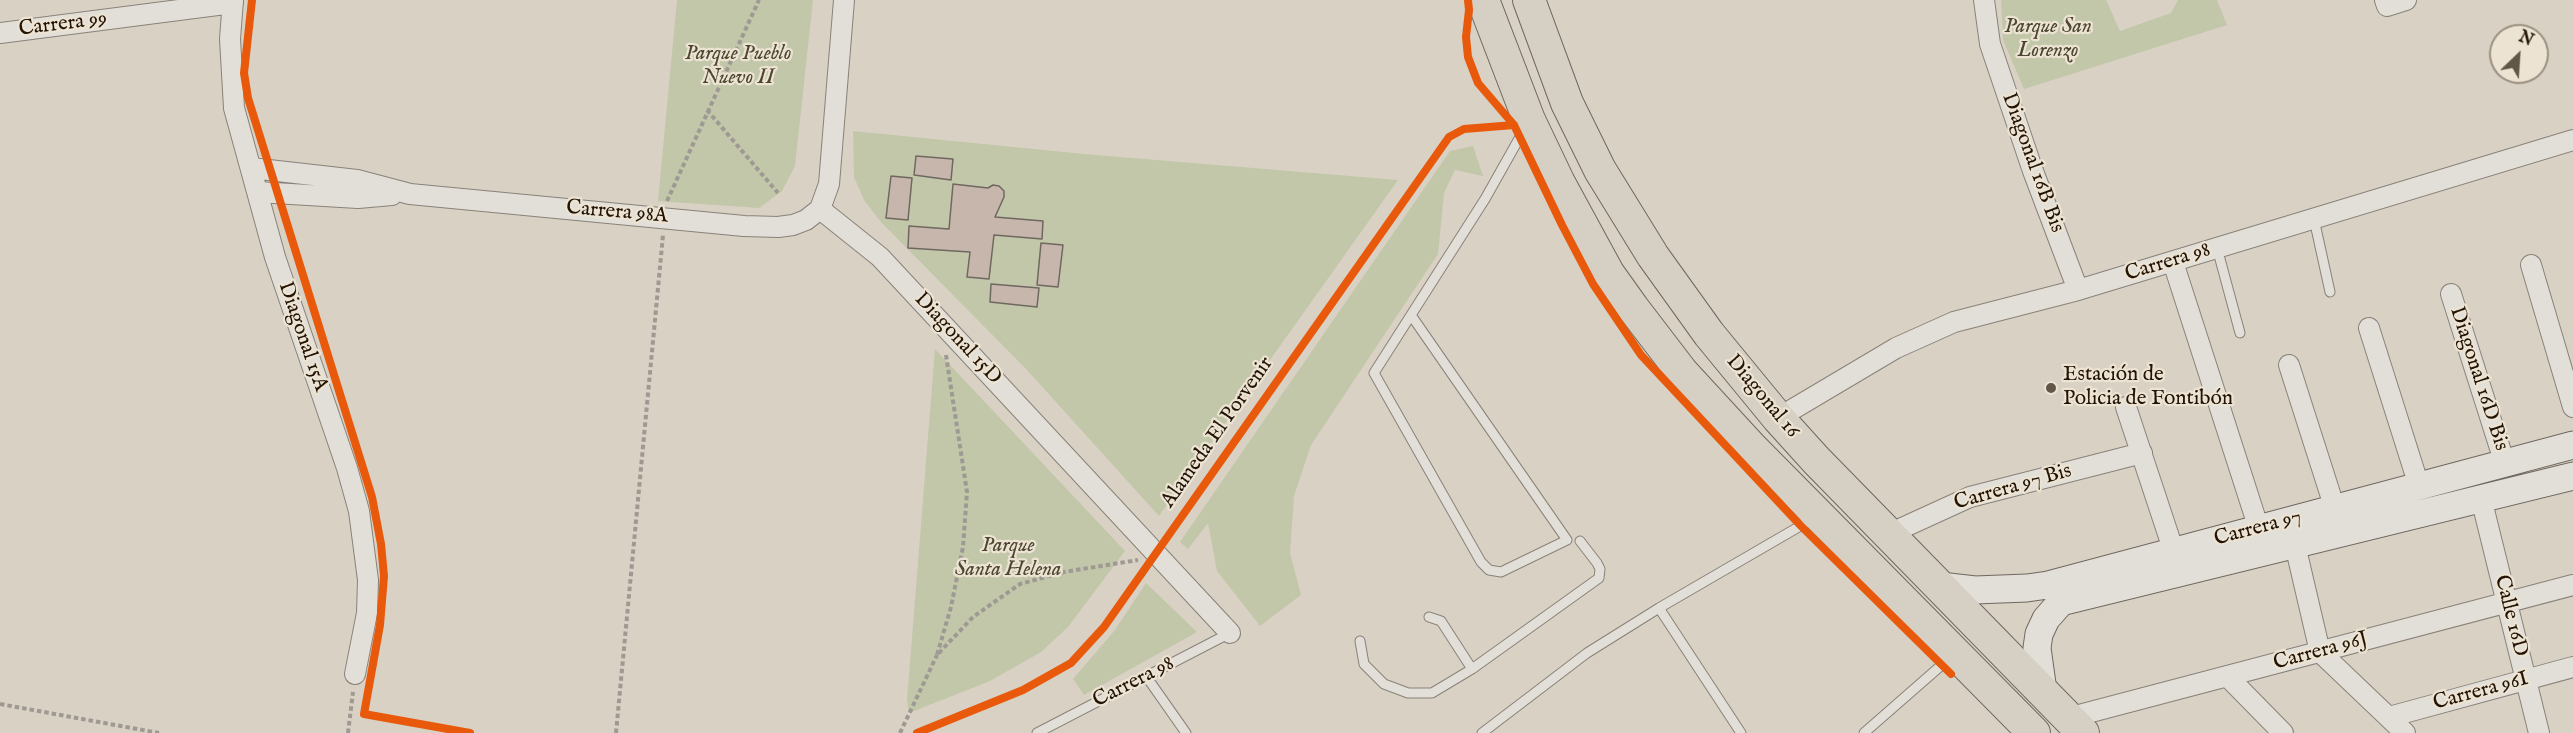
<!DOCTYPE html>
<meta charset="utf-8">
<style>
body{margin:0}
#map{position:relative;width:2573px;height:733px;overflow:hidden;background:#d9d1c4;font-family:"IM FELL English",serif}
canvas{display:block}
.north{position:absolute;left:2489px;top:24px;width:60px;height:60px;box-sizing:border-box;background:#ece3d3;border:2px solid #9b9081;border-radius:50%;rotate:25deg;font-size:16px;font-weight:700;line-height:24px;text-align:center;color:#211305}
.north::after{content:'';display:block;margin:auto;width:21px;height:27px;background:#615648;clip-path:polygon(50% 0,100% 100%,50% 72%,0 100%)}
</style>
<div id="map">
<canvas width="2573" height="733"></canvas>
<div class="north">N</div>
</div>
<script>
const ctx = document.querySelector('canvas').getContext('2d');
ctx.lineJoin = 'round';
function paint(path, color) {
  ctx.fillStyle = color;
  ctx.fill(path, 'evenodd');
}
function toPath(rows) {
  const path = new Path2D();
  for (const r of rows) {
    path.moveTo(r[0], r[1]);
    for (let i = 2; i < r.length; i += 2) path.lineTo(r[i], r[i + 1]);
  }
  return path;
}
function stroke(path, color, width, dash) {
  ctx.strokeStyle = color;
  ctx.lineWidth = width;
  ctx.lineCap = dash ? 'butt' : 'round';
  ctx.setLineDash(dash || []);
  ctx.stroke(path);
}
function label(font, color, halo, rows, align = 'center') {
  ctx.font = font + ' "IM FELL English",serif';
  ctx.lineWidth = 4.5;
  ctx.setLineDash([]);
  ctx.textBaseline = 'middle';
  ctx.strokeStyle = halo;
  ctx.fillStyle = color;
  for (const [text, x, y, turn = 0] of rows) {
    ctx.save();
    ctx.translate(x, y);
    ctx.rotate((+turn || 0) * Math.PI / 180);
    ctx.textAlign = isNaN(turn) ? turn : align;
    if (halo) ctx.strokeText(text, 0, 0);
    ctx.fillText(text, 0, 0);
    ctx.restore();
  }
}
paint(toPath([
 [677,0,813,0,795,166,782,191,759,208,658,201],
 [2001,0,2106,0,2120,31,2171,13,2178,0,2217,0,2227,25,2024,89,2003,40],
 [853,131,1084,154,1398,180,1159,516,1027,370,880,221,864,200,854,177],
 [1473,146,1483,176,1455,170,1444,193,1438,254,1311,445,1294,496,1290,553,1301,595,1260,626,1217,571,1208,523,1188,549,1180,542,1450,151],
 [935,349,1125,551,1068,627,1041,652,990,681,909,713,907,700],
 [1146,583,1197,632,1084,695,1073,679,1115,630]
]), '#c2c7a9');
const building = toPath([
 [916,156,953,159,951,180,914,175,916,156],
 [891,176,912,178,908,220,886,218,891,176],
 [953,184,988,188,993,185,999,186,1004,191,1004,197,995,217,1043,221,1042,239,994,235,989,279,967,277,970,252,908,248,909,226,949,229,953,184],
 [1041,243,1063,245,1058,287,1037,285,1041,243],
 [991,284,1039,288,1037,307,990,302,991,284]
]);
paint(building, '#c6b6ab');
stroke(building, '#6f6860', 1.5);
const lane = toPath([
 [2314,219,2330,292],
 [2217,248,2240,333],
 [1411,315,1567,540,1501,572,1489,570,1481,562,1374,373,1485,199,1525,128],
 [1659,608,1741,733],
 [1429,617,1441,621,1472,669],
 [1360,641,1364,664,1384,684,1408,693,1432,693,1472,669,1599,578,1600,569,1597,563,1580,541],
 [1146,676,1186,733],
 [1037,733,1230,633],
 [1482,733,1587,653,1659,608,1814,518],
 [1864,733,1952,656]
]);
const street = toPath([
 [233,0,230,39,234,108,275,257,347,468,359,511,368,580,367,613,355,674],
 [1984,0,1990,44,2033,171,2078,290],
 [2385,0,2387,6,2406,0],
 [0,33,233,3],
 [251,168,357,180,410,194,744,226,778,227,793,225,806,220,820,209,829,184,844,0],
 [257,192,358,198,392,195],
 [820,209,880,257,1230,633],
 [2173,262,2259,529],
 [2531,265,2573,407],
 [2451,294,2505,464],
 [2369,328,2419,486],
 [2289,365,2335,509],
 [2126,407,2174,552],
 [1778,418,1896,348,1954,322,2078,290,2573,140],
 [2481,498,2539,733],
 [2292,532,2320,652,2405,733],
 [1889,534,1970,497,2142,453],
 [2227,676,2283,733],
 [2389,717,2573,667],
 [2068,718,2573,585]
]);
const secondary = toPath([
 [1940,586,1975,590,2027,588,2048,585,2573,445],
 [2043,691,2037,648,2039,634,2046,619,2061,602,2573,476]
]);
const primary = toPath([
 [1483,0,1529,120,1559,183,1608,273,1633,308,1682,372,1752,448,2034,733],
 [1529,0,1567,103,1600,170,1653,256,1709,334,1778,418,1816,460,2083,733]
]);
stroke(lane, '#898279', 11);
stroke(street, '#898279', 22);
stroke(secondary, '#6f6860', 29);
stroke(primary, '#6f6860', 34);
stroke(toPath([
 [707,110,778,193],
 [667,201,759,0],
 [946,355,967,492,963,547,951,607,937,655,973,617,1020,584,1064,572,1138,560],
 [0,704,159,733],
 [348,733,353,692],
 [616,733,663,235],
 [900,733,937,655]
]), '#9e9992', 4, [4.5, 3]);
stroke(lane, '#e2dfd8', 9);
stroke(street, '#e2dfd8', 20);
stroke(secondary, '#e2dfd8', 27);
stroke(primary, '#d6cfc3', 32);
stroke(toPath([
 [252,0,244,73,248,98,372,497,381,544,384,576,380,625,364,714,470,733],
 [1468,0,1469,10,1466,37,1468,57,1478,83,1514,125,1562,225,1593,284,1641,355,1801,526,1951,674],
 [917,733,1023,690,1071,663,1104,627,1449,137,1464,129,1514,125]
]), '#e8590c', 8);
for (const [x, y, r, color] of [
 [2051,388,6,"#615648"]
]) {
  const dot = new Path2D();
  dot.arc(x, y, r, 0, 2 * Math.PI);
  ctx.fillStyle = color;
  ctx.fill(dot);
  stroke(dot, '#ece3d3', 2);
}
label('21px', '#211305', '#ece3d3', [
 ["Carrera 99",63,25,-7],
 ["Diagonal 16B Bis",2032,163,70],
 ["Carrera 98A",617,213,5],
 ["Carrera 98",2168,263,-17],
 ["Diagonal 15A",302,337,71],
 ["Diagonal 15D",957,339,47],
 ["Diagonal 16D Bis",2478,379,72],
 ["Diagonal 16",1762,397,50],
 ["Alameda El Porvenir",1218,433,-55],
 ["Carrera 97 Bis",2013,488,-16],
 ["Carrera 97",2258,529,-15],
 ["Calle 16D",2510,616,76],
 ["Carrera 96J",2321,652,-15],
 ["Carrera 98",1134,683,-27],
 ["Carrera 96I",2481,692,-15]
]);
label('italic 21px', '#4c4630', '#ece3d3', [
 ["Parque San",2048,28],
 ["Lorenzo",2048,52],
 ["Parque Pueblo",738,55],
 ["Nuevo II",738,79],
 ["Parque",1008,547],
 ["Santa Helena",1008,571]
]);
label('21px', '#211305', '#ece3d3', [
 ["Estación de",2063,376],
 ["Policia de Fontibón",2063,400]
], 'left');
</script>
